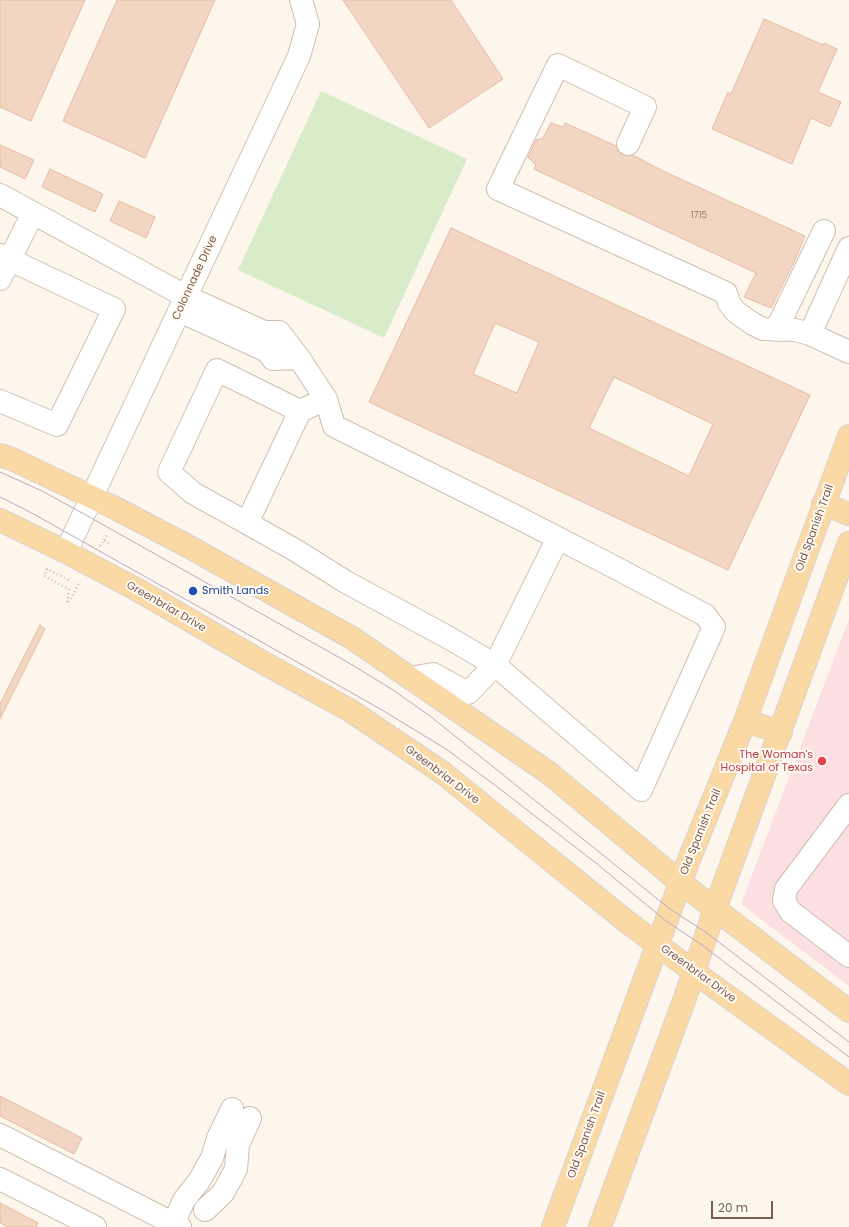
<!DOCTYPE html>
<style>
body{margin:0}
#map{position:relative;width:849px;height:1227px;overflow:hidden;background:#fdf6ec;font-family:Poppins,sans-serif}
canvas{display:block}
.scale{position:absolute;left:711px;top:1201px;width:62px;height:18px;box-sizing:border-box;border:2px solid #7a5c4d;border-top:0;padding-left:5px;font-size:12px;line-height:14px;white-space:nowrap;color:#7a5c4d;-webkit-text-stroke:3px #fffaf3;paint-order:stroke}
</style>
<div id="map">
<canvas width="849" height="1227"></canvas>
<div class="scale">20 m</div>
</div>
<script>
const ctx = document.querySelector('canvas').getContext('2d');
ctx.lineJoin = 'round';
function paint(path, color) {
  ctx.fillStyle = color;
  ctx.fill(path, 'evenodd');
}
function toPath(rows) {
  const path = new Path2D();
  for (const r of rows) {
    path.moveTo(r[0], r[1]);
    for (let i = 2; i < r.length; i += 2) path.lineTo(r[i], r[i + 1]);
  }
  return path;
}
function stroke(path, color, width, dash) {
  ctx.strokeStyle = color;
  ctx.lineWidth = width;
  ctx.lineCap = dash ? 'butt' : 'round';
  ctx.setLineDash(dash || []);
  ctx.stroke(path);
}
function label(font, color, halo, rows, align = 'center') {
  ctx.font = font + ' Poppins,sans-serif';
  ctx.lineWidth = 4;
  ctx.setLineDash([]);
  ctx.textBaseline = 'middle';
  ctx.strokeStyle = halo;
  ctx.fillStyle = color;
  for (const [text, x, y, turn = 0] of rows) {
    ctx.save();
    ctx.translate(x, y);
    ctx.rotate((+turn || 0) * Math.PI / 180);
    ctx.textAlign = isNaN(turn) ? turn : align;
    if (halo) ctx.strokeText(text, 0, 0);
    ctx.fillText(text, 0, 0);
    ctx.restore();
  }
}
paint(toPath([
 [849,619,849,986,741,904]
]), '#fbdfe3');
paint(toPath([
 [321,91,467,159,384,338,238,270]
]), '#d8ecc9');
const building = toPath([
 [0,0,85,0,31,121,0,107,0,0],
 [117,0,215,0,145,158,63,121,117,0],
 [343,0,451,0,503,79,429,128,343,0],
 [764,19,823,45,824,43,837,49,818,92,841,102,830,127,811,118,792,164,712,129,728,92,731,94,764,19],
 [551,123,563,127,565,123,612,144,661,170,805,236,795,260,771,308,744,297,756,273,534,169,536,165,528,157,536,140,543,138,551,123],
 [0,145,34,160,25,179,0,167,0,145],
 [50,169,103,194,95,212,42,187,50,169],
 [119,201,155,217,146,238,110,221,119,201],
 [451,228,810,395,728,570,369,402,451,228],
 [495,323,539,342,517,393,473,374,495,323],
 [614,377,713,424,689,476,589,428,614,377],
 [40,625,45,629,0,719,0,704,40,625],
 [0,1096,82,1138,74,1154,0,1116,0,1096],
 [0,1203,38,1223,36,1227,8,1227,0,1223,0,1203]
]);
paint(building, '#f3d5c3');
stroke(building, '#e6bba3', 1);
const minor = toPath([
 [628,144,645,107,558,65,498,189,726,293,729,303,736,312,753,324,763,329,795,330,810,334,849,352],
 [0,195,187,297,264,332,279,332,299,358,273,359,267,351,180,311],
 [0,255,114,309,57,425,0,401],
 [0,279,33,213],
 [776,330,824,231],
 [810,334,849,248],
 [299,358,326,399],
 [247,523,193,493,169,472,217,370,300,411],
 [66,552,299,56,308,24,301,0],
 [410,678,433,674,468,693,495,665,641,790,714,627,705,615,616,568,511,514,334,426,326,399,300,411,247,523,295,550,346,582,451,639,495,665,558,538],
 [849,805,786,889,784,901,791,912,849,956],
 [0,1135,180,1227],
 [0,1179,95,1227],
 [205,1210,223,1193,236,1169,238,1145,250,1118],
 [173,1224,184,1200,199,1181,212,1158,218,1138,232,1109]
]);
const major = toPath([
 [0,455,12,459,117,509,184,544,352,638,549,773,681,883,849,1011],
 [823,504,849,514],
 [0,520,66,552,136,589,255,658,351,711,443,773,626,921,694,972,849,1084],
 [745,721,781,732],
 [553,1227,688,862,745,721,849,436],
 [600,1227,685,998,715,909,849,543]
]);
stroke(minor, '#d1beb0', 24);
stroke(major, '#dad1cd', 24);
stroke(toPath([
 [104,540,107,534],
 [100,546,104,540,110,544],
 [67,602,69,589,44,576,47,569,69,580],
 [68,602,74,594,79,582]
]), '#d9b8a5', 2.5, [1, 3]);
stroke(minor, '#fff', 22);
stroke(major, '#fbd9a5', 22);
stroke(toPath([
 [0,472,42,491,84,514,349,663,393,690,430,716,670,909,707,933,849,1042],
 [0,497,30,512,290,658,382,710,446,749,496,786,596,863,666,921,702,945,849,1057]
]), '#b9a8c9', 1);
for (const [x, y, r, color] of [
 [193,591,5,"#1a4fb4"],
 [822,761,5,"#e0444e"]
]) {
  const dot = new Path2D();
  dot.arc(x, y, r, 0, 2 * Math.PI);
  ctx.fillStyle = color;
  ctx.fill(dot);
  stroke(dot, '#fffaf3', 1.5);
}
label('9px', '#987a6a', null, [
 ["1715",699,216]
]);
label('11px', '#7a5c4d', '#fffaf3', [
 ["Colonnade Drive",195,278,-65],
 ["Old Spanish Trail",815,528,-70],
 ["Greenbriar Drive",166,607,30],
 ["Greenbriar Drive",442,775,37],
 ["Old Spanish Trail",701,832,-68],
 ["Greenbriar Drive",698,974,36],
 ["Old Spanish Trail",587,1135,-70]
]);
label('11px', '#164399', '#fffaf3', [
 ["Smith Lands",202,591]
], 'left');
label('11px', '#be3a42', '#fffaf3', [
 ["The Woman's",813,755],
 ["Hospital of Texas",813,768]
], 'right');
</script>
